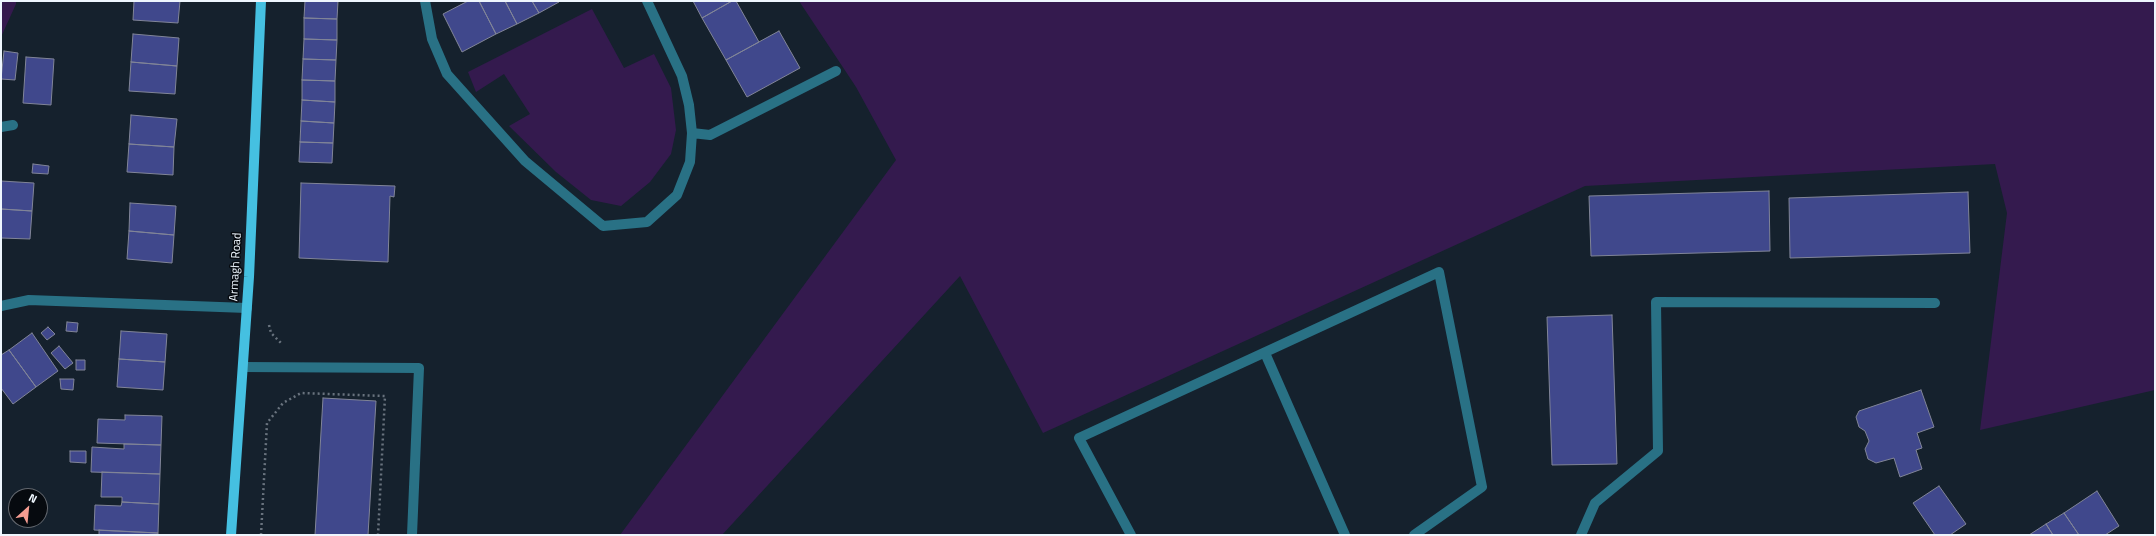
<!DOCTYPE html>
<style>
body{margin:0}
#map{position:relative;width:2156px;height:536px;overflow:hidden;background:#15212d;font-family:"Titillium Web",sans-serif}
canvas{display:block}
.frame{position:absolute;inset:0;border:2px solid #eef6fe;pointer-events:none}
.north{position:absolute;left:8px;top:488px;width:40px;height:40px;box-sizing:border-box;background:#060a0f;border:1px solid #63686f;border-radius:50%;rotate:27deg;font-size:11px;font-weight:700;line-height:16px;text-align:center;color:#eef6fe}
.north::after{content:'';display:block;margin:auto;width:14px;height:18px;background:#f59c91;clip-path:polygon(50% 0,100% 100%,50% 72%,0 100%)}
</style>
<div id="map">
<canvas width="2156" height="536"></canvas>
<div class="frame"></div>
<div class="north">N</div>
</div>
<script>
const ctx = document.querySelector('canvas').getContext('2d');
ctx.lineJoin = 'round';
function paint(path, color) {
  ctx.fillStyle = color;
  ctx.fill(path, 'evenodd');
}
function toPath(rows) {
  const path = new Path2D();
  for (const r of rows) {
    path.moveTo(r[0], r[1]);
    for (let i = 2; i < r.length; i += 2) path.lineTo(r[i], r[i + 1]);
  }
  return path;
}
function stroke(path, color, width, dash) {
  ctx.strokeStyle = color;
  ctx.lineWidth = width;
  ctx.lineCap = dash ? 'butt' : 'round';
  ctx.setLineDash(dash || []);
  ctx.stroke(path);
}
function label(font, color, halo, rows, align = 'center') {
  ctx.font = font + ' "Titillium Web",sans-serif';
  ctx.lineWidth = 3;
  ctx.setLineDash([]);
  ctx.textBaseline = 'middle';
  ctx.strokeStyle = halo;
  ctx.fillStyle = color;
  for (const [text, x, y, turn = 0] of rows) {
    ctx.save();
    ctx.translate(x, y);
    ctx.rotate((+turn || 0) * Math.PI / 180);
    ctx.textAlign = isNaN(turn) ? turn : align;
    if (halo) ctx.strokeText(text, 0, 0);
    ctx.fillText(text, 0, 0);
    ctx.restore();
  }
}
paint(toPath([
 [1,1,16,1,16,4,1,37],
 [799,1,2155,1,2155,390,1980,430,2007,213,1995,164,1585,186,1043,433,960,276,722,535,620,535,896,160,856,87],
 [592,9,624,68,654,54,671,88,676,130,671,154,650,182,621,206,591,200,556,172,509,126,530,114,504,74,476,92,468,72]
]), '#341a4e');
const building = toPath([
 [134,1,180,1,178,23,133,20,134,1],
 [305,1,338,1,337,19,304,18,305,1],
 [468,1,479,1,496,34,462,52,443,14,468,1],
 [479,1,505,1,517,24,496,34,479,1],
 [505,1,532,1,539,13,517,24,505,1],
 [532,1,559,1,559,2,539,13,532,1],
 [693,1,732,1,702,18,693,1],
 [732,1,736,1,759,42,726,60,702,18,732,1],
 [304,18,337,19,337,40,304,39,304,18],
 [779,31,800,68,747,97,726,60,779,31],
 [133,34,179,38,177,66,131,62,133,34],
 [304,39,337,40,336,60,303,59,304,39],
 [4,51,18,53,15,80,1,79,4,51],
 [26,57,54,59,51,105,23,103,26,57],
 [303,59,336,60,335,81,302,80,303,59],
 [131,62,177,66,175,94,129,91,131,62],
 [302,80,335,81,335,102,302,100,302,80],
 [302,100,335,102,334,123,301,121,302,100],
 [131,115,177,119,174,147,129,144,131,115],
 [301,121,334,123,333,143,300,142,301,121],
 [300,142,333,143,332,163,299,162,300,142],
 [129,144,174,147,173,175,127,172,129,144],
 [33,164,49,166,48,174,32,173,33,164],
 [1,181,34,183,32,211,1,209,1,181],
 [301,183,395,186,394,197,390,196,388,262,299,258,301,183],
 [1769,191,1770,251,1591,256,1589,196,1769,191],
 [1968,192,1970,253,1790,258,1789,198,1968,192],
 [130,203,176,206,174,235,129,231,130,203],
 [1,209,32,211,30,239,1,238,1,209],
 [129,231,174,235,172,263,127,259,129,231],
 [1612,315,1617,464,1552,465,1547,317,1612,315],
 [67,322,78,323,77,332,66,331,67,322],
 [48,327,55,334,47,340,41,333,48,327],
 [121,331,167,334,165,362,119,359,121,331],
 [32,333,58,371,36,387,9,350,32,333],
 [59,346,73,363,65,369,51,353,59,346],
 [9,350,36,387,13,404,1,388,1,355,9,350],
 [119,359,165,362,163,390,117,387,119,359],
 [76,360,85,360,85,370,76,370,76,360],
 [60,379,74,379,73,390,61,389,60,379],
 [1921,390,1934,427,1917,433,1922,448,1916,450,1922,469,1900,477,1894,458,1876,463,1868,459,1865,449,1869,441,1865,431,1859,427,1856,417,1859,411,1921,390],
 [323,398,376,401,368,535,315,535,323,398],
 [125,415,162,416,161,445,97,443,98,419,125,420,125,415],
 [124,444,161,445,160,474,91,472,92,447,124,449,124,444],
 [70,451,86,451,86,463,70,462,70,451],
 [102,472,160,474,159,504,122,502,122,497,101,497,102,472],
 [1939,486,1966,524,1950,535,1935,535,1913,503,1939,486],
 [2097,491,2119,526,2105,535,2079,535,2064,513,2097,491],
 [122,502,159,504,158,533,94,530,95,505,121,506,122,502],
 [2064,513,2079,535,2053,535,2046,524,2064,513],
 [2046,524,2053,535,2029,535,2046,524],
 [99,530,158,533,158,535,99,535,99,530]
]);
paint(building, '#40488c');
stroke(building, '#818598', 1);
stroke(toPath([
 [269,325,271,333,282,344],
 [261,535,267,423,283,403,301,393,385,396,378,535]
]), '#69737e', 2.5, [2, 3]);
stroke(toPath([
 [425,1,432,39,447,74,525,161,603,226,647,222,677,195,690,162,692,133,689,105,682,76,647,1],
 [1,127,13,125],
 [692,133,710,135,836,71],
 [1,306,29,300,247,308],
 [1265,353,1345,535],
 [243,367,419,368,412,535],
 [1131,535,1079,438,1439,272,1482,487,1414,535],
 [1581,535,1595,503,1658,451,1656,302,1935,303]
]), '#297185', 10);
stroke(toPath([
 [231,535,249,277,261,1]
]), '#45c0e1', 10);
label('12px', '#eef6fe', '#060a0f', [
 ["Armagh Road",236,267,-87]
]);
</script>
